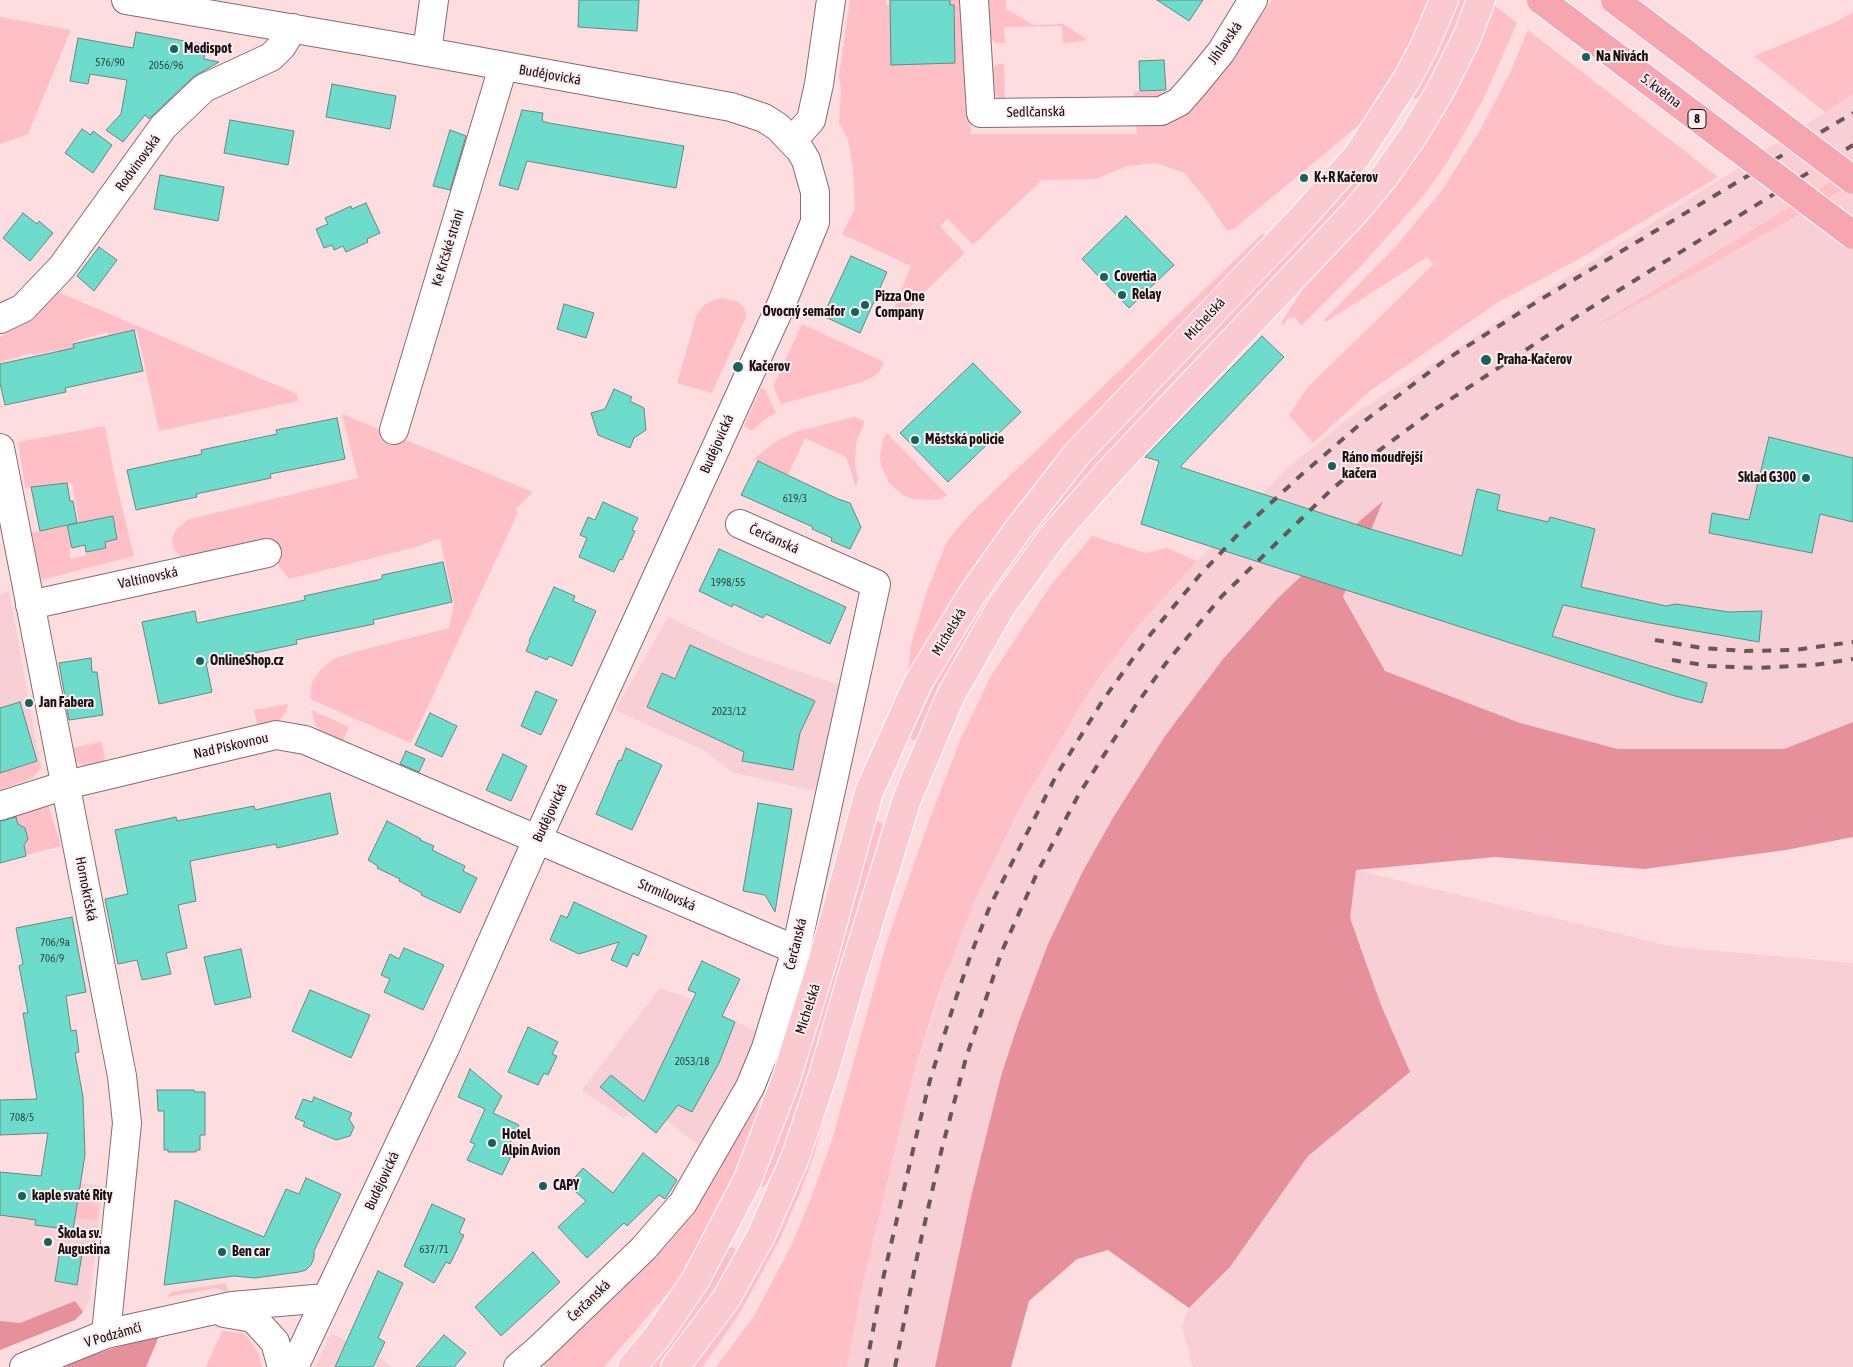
<!DOCTYPE html>
<meta charset="utf-8">
<style>
body{margin:0}
canvas{display:block;background:#fddde0}
</style>
<canvas width="1853" height="1367"></canvas>
<script>
const ctx = document.querySelector('canvas').getContext('2d');
ctx.lineJoin = 'round';
function paint(path, color) {
  ctx.fillStyle = color;
  ctx.fill(path, 'evenodd');
}
function toPath(rows) {
  const path = new Path2D();
  for (const r of rows) {
    path.moveTo(r[0], r[1]);
    for (let i = 2; i < r.length; i += 2) path.lineTo(r[i], r[i + 1]);
  }
  return path;
}
function stroke(path, color, width, dash) {
  ctx.strokeStyle = color;
  ctx.lineWidth = width;
  ctx.lineCap = dash ? 'butt' : 'round';
  ctx.setLineDash(dash || []);
  ctx.stroke(path);
}
function label(font, color, halo, rows, align = 'center') {
  ctx.font = font + ' "Asap Condensed",sans-serif';
  ctx.lineWidth = 4;
  ctx.setLineDash([]);
  ctx.textBaseline = 'middle';
  ctx.strokeStyle = halo;
  ctx.fillStyle = color;
  for (const [text, x, y, turn = 0] of rows) {
    ctx.save();
    ctx.translate(x, y);
    ctx.rotate((+turn || 0) * Math.PI / 180);
    ctx.textAlign = isNaN(turn) ? turn : align;
    if (halo) ctx.strokeText(text, 0, 0);
    ctx.fillText(text, 0, 0);
    ctx.restore();
  }
}
paint(toPath([
 [1853,94,1853,168,1600,324,1709,266,1853,184,1853,722,1784,749,1618,749,1520,723,1385,671,1343,597,1382,503,1353,527,1278,598,1223,659,1165,736,1114,816,1083,871,1048,944,1018,1024,1001,1076,971,1197,935,1367,847,1367,864,1279,913,1075,955,948,993,859,1020,807,1090,690,1139,625,1235,520,1290,466,1351,416],
 [9,591,41,768,33,777,28,781,0,790,0,594],
 [668,617,747,654,843,686,819,789,810,790,732,772,705,751,615,710],
 [1356,870,1674,947,1853,963,1853,1367,1193,1367,1182,1327,1189,1308,1230,1267,1308,1156,1410,1072,1381,1005,1350,918],
 [660,988,685,997,747,1027,782,1040,761,1106,754,1104,700,1147,641,1099,630,1112,623,1118,582,1090],
 [0,1172,103,1186,90,1298,83,1312,75,1320,0,1350],
 [331,1333,367,1351,394,1367,315,1367]
]), '#f8cfd4');
paint(toPath([
 [850,0,886,0,886,5,890,5,892,65,955,63,954,6,950,5,950,0,967,0,971,134,1137,134,1134,92,1161,91,1174,94,1230,59,1272,0,1431,0,1406,53,1377,104,1359,125,1235,228,1227,231,1207,201,1185,173,1155,163,1127,166,1096,179,1042,180,973,245,948,219,940,226,965,253,901,315,893,311,911,266,842,234,855,208,853,169,848,139,839,123,841,91,839,76],
 [989,0,1006,0,1006,9,1034,25,1063,24,1085,38,1085,41,1063,43,1062,26,1004,27,1005,43,995,43,990,38],
 [1458,0,1468,0,1458,24,1438,66,1419,98,1414,99,1411,96,1453,13],
 [1494,5,1517,23,1483,100,1448,161,1424,195,1364,263,1301,326,1296,318,1288,318,1284,326,1281,323,1308,281,1343,245,1390,191,1420,151,1457,89],
 [1853,12,1853,94,1825,112,1754,56,1836,22],
 [0,17,71,30,28,134,0,144],
 [1528,30,1718,177,1584,256,1497,303,1371,390,1313,443,1289,415,1308,387,1434,264,1427,257,1326,322,1324,320,1397,245,1442,190,1479,132,1509,75],
 [998,64,1004,64,1005,100,997,97,993,91,992,69],
 [1853,168,1853,184,1709,266,1589,330],
 [1362,170,1367,172,1366,176,957,659,917,740,912,740,910,736,949,655,994,581,1083,466],
 [1262,234,1265,234,1266,236,1068,445,1019,503,979,560,910,671,908,672,911,645,927,591,946,544,955,531,972,512],
 [58,292,297,394,298,401,159,431,137,330,109,336,108,332,73,342,74,350,58,354,57,350,32,355,31,353,20,356,20,357,0,362,0,337,29,319,47,304],
 [723,298,738,302,743,307,747,315,712,393,677,383,697,314,704,305,713,300],
 [802,324,884,362,880,371,873,377,862,382,781,404,773,386],
 [761,388,765,389,776,413,765,419,752,431,744,426],
 [342,414,533,492,515,510,518,512,411,743,310,699,312,682,321,669,334,659,354,652,449,628,454,604,440,538,416,547,289,579,274,560,185,560,174,550,172,539,176,530,187,520,358,478],
 [854,417,865,421,856,443,855,465,858,478,856,487,846,457,805,438,788,475,754,459,775,442,795,432],
 [105,426,115,478,134,556,41,580,30,533,67,525,72,548,69,549,71,559,86,555,86,552,105,548,105,542,117,538,113,516,79,523,72,483,25,488,18,442],
 [887,433,947,495,941,499,933,500,913,499,903,495,889,483,881,466,880,457,883,439],
 [1092,536,1146,553,1167,548,1197,561,1139,625,1090,690,1020,807,975,900,938,995,913,1075,864,1279,847,1367,716,1367,754,1316,792,1244,811,1198,832,1140,887,941,929,821,961,738,991,676,1051,585],
 [288,704,286,712,281,719,275,723,258,728,254,710],
 [311,710,349,727,342,742,325,735,320,731,315,724],
 [102,742,105,762,83,765,77,762,71,748],
 [40,761,41,768,33,777,0,790,0,773],
 [48,804,61,846,26,855,24,843,28,839,25,828,19,826,15,814],
 [878,821,880,821,883,825,795,1120,773,1172,764,1187,759,1187,876,823],
 [828,1100,828,1104,814,1155,800,1193,779,1241,742,1309,718,1345,702,1367,694,1367,721,1330,751,1281],
 [754,1104,761,1106,740,1163,723,1201,691,1262,675,1285,604,1367,545,1367,542,1363,613,1299,678,1228],
 [80,1183,98,1208,97,1220,75,1218],
 [734,1247,736,1251,736,1254,708,1301,681,1341,661,1367,649,1367,695,1304,729,1248],
 [226,1283,228,1292,216,1288,167,1297,171,1292],
 [222,1331,242,1333,248,1337,258,1353,262,1367,206,1367]
]), '#febfc6');
paint(toPath([
 [1383,501,1343,597,1385,671,1520,723,1618,749,1784,749,1853,722,1853,837,1786,850,1644,869,1495,857,1356,870,1350,918,1381,1005,1410,1072,1308,1156,1230,1267,1189,1308,1108,1250,1077,1259,1029,1301,1011,1367,935,1367,971,1197,1001,1076,1018,1024,1048,944,1083,871,1114,816,1165,736,1223,659,1278,598,1353,527],
 [75,1301,83,1312,75,1320,0,1350,0,1321,20,1323],
 [160,1334,146,1367,58,1367,82,1358]
]), '#e5909b');
const building = toPath([
 [579,0,639,0,637,31,578,27,579,0],
 [890,0,950,0,950,5,954,5,955,63,891,65,890,0],
 [1157,0,1203,0,1189,21,1157,0],
 [136,32,206,45,204,59,219,62,193,77,149,119,145,115,123,142,106,130,121,114,127,80,90,74,88,84,70,81,78,38,133,48,136,32],
 [1164,60,1166,90,1140,91,1139,61,1164,60],
 [332,84,396,96,390,129,326,117,332,84],
 [522,110,543,113,542,121,549,123,684,146,676,188,527,161,518,190,499,185,522,110],
 [230,120,294,131,288,165,224,153,230,120],
 [82,129,91,135,93,131,112,145,93,173,65,153,82,129],
 [450,130,466,136,450,190,433,186,450,130],
 [160,175,224,187,218,221,154,209,160,175],
 [366,203,380,233,367,239,368,242,346,252,343,246,334,250,332,245,324,248,316,229,328,224,325,218,351,206,352,209,366,203],
 [23,213,37,224,39,221,53,233,30,261,3,238,23,213],
 [1126,216,1174,265,1129,308,1082,259,1126,216],
 [99,247,117,260,94,291,77,276,99,247],
 [851,256,887,272,860,333,823,316,851,256],
 [564,304,594,313,586,338,557,329,564,304],
 [134,330,143,371,65,388,66,392,5,405,0,383,0,364,74,348,73,344,134,330],
 [1262,336,1284,357,1180,467,1367,528,1462,556,1477,489,1500,495,1497,510,1548,522,1550,517,1595,529,1581,587,1666,606,1676,604,1729,612,1762,611,1759,642,1650,623,1563,605,1552,636,1707,683,1702,703,1675,696,1141,524,1159,461,1145,457,1262,336],
 [973,363,1021,412,948,482,900,433,973,363],
 [614,389,632,397,630,401,644,408,646,430,634,438,630,448,598,435,591,413,605,409,614,389],
 [337,418,345,459,270,474,271,478,196,494,197,497,136,510,127,470,202,454,201,450,277,434,276,430,337,418],
 [1769,437,1853,458,1853,522,1820,514,1812,553,1709,533,1712,513,1749,520,1769,437],
 [758,461,838,499,850,503,861,527,850,549,831,541,832,538,812,529,813,527,741,495,758,461],
 [67,483,70,501,73,501,77,523,68,525,113,516,117,539,105,542,106,548,86,552,85,545,72,548,67,525,40,531,31,487,67,483],
 [603,502,638,518,632,530,635,531,622,560,620,559,614,572,579,557,587,538,580,535,588,517,595,520,603,502],
 [719,549,846,607,830,644,766,614,763,618,733,604,732,607,699,591,719,549],
 [443,562,452,602,373,620,374,624,296,640,297,644,206,663,212,692,159,704,142,622,195,611,197,623,305,600,304,596,382,579,382,575,443,562],
 [554,587,575,596,573,601,596,611,572,666,549,656,547,660,526,651,530,642,529,641,554,587],
 [690,645,815,701,800,733,793,770,742,761,744,752,647,707,662,673,675,679,690,645],
 [91,658,92,672,97,672,103,715,69,720,59,663,91,658],
 [536,691,557,700,541,735,521,726,536,691],
 [20,702,37,761,0,773,0,708,20,702],
 [430,713,457,726,442,757,415,745,430,713],
 [626,748,662,765,632,830,596,814,619,760,621,761,626,748],
 [406,751,425,759,419,772,400,764,406,751],
 [503,754,527,766,511,801,486,790,503,754],
 [330,793,338,834,277,848,276,844,190,861,196,901,178,905,187,948,166,953,171,974,142,980,137,960,118,964,105,899,128,894,115,830,176,817,177,821,254,806,255,810,330,793],
 [758,803,792,809,775,912,765,895,743,891,758,803],
 [16,817,18,824,25,828,28,839,24,845,26,856,0,863,0,821,16,817],
 [387,821,421,839,420,840,434,846,432,850,465,866,463,871,477,878,460,913,421,895,422,893,399,881,400,879,377,868,378,866,368,860,387,821],
 [574,902,647,936,638,956,633,953,627,967,611,960,619,942,579,954,550,940,561,915,567,918,574,902],
 [72,917,86,992,66,996,71,1031,76,1030,79,1052,75,1053,83,1097,85,1155,73,1230,35,1225,36,1220,0,1215,0,1172,41,1176,48,1133,0,1135,0,1100,37,1099,23,1013,28,1013,19,966,23,964,16,928,72,917],
 [404,948,444,965,423,1010,384,992,390,979,381,975,390,954,399,959,404,948],
 [241,949,251,997,215,1005,204,957,241,949],
 [702,961,740,979,722,1016,735,1022,719,1063,692,1112,678,1105,656,1133,600,1087,611,1075,644,1102,696,993,688,990,702,961],
 [310,990,370,1015,351,1058,292,1031,310,990],
 [528,1027,558,1042,552,1054,557,1056,548,1075,544,1073,538,1085,508,1072,528,1027],
 [470,1069,502,1096,493,1113,519,1125,510,1143,516,1146,502,1175,467,1160,475,1144,470,1142,485,1109,458,1097,470,1069],
 [157,1090,194,1090,195,1092,205,1092,205,1135,200,1135,200,1150,196,1150,196,1152,168,1152,168,1150,164,1150,164,1111,158,1111,157,1090],
 [314,1097,352,1113,349,1119,354,1127,350,1136,336,1140,303,1126,305,1122,295,1118,303,1099,312,1102,314,1097],
 [643,1153,677,1180,665,1199,659,1195,627,1226,624,1223,587,1258,558,1227,586,1201,568,1185,583,1168,613,1193,643,1153],
 [306,1178,341,1194,314,1251,314,1258,311,1265,306,1270,299,1272,255,1278,234,1276,164,1285,175,1200,264,1237,286,1189,299,1194,306,1178],
 [432,1204,465,1219,459,1233,464,1235,450,1264,446,1262,434,1283,404,1266,432,1204],
 [61,1244,83,1248,77,1285,55,1281,61,1244],
 [533,1252,560,1282,501,1336,475,1307,533,1252],
 [378,1271,403,1283,378,1338,385,1342,373,1367,335,1367,378,1271],
 [444,1335,466,1353,454,1367,416,1367,444,1335]
]);
paint(building, '#6edccd');
stroke(building, '#688782', 1);
const minor = toPath([
 [126,0,394,46,731,107,764,118,778,127,800,150,806,160,815,192,815,222,781,305,537,840,445,1048,294,1367],
 [974,0,981,113,1161,111,1179,102,1194,85,1221,52,1253,0],
 [427,52,434,0],
 [792,141,811,120,819,84,831,0],
 [0,319,23,308,62,267,163,127,204,88,271,57,282,46,293,28],
 [394,430,503,67],
 [0,448,122,1076,127,1123,106,1334],
 [30,605,267,553],
 [0,806,66,785,276,735,305,740,796,950],
 [224,1313,253,1318,275,1342,282,1367],
 [24,1367,106,1334,232,1306,326,1298],
 [518,1367,540,1348,643,1249,683,1203,750,1087,766,1048,796,950,876,584,740,524]
]);
const major = toPath([
 [632,1367,657,1337,696,1279,747,1181,785,1082,822,963,869,792,918,683,971,596,1017,531,1077,454,1301,219,1357,156,1407,79,1424,47,1444,0],
 [675,1367,726,1299,761,1236,795,1158,823,1075,853,973,907,799,951,695,1001,607,1052,537,1109,472,1354,213,1385,176,1413,136,1440,91,1467,37,1481,0]
]);
stroke(minor, '#886b6e', 30);
stroke(major, '#fff', 30);
stroke(minor, '#fff', 28);
stroke(major, '#facad0', 28);
stroke(toPath([
 [1655,640,1702,648,1745,651,1794,650,1853,642],
 [1672,660,1709,666,1756,668,1814,665,1853,659],
 [866,1367,882,1283,917,1133,930,1080,955,1001,971,954,990,906,1056,776,1103,700,1150,635,1199,576,1245,527,1300,476,1358,426,1444,361,1538,301,1853,113],
 [895,1367,917,1257,942,1148,966,1058,1002,951,1038,871,1079,794,1136,705,1166,663,1222,596,1332,489,1377,452,1431,412,1579,315,1853,145]
]), '#685759', 4, [9, 9]);
const highwayBridge = toPath([
 [1541,0,1853,235],
 [1615,0,1853,180]
]);
stroke(highwayBridge, '#fff', 30, []);
stroke(highwayBridge, '#f6a6b0', 28);
for (const [x, y, r, color] of [
 [174,49,5,"#17625a"],
 [1586,57,5,"#17625a"],
 [1304,178,5,"#17625a"],
 [1104,277,5,"#17625a"],
 [1122,295,5,"#17625a"],
 [865,305,5,"#17625a"],
 [855,312,5,"#17625a"],
 [1486,360,6,"#17625a"],
 [738,367,6,"#17625a"],
 [915,440,5,"#17625a"],
 [1332,466,5,"#17625a"],
 [1806,478,5,"#17625a"],
 [200,661,5,"#17625a"],
 [29,703,5,"#17625a"],
 [492,1143,5,"#17625a"],
 [543,1186,5,"#17625a"],
 [22,1196,5,"#17625a"],
 [48,1242,5,"#17625a"],
 [222,1252,5,"#17625a"]
]) {
  const dot = new Path2D();
  dot.arc(x, y, r, 0, 2 * Math.PI);
  ctx.fillStyle = color;
  ctx.fill(dot);
  stroke(dot, '#fdeff1', 2);
}
label('11px', '#2e423f', null, [
 ["576/90",110,63],
 ["2056/96",166,66],
 ["619/3",795,499],
 ["1998/55",728,583],
 ["2023/12",729,712],
 ["706/9a",55,943],
 ["706/9",52,959],
 ["2053/18",692,1062],
 ["708/5",22,1118],
 ["637/71",434,1250]
]);
for (const [x, y, w] of [
 [1697,119,18]
]) {
  const box = new Path2D();
  box.roundRect(x - w / 2, y - 9.5, w, 19, 4);
  ctx.fillStyle = '#fdeff1';
  ctx.fill(box);
  stroke(box, '#190f10', 1);
}
label('bold 12px', '#190f10', null, [
 ["8",1697,119]
]);
label('14px', '#190f10', '#fdeff1', [
 ["Jihlavská",1225,43,-55],
 ["Budějovická",550,75,10],
 ["5. května",1661,91,37],
 ["Sedlčanská",1036,112,-1],
 ["Rodvinovská",138,163,-54],
 ["Ke Krčské stráni",448,248,-73],
 ["Michelská",1205,319,-47],
 ["Budějovická",717,444,-66],
 ["Čerčanská",774,539,24],
 ["Valtínovská",148,578,-12],
 ["Michelská",949,632,-59],
 ["Nad Pískovnou",231,746,-13],
 ["Budějovická",550,813,-65],
 ["Hornokrčská",86,889,79],
 ["Strmilovská",667,895,23],
 ["Čerčanská",796,944,-76],
 ["Michelská",808,1009,-72],
 ["Budějovická",382,1181,-65],
 ["Čerčanská",589,1301,-44],
 ["V Podzámčí",113,1335,-16]
]);
label('bold 14px', '#190f10', '#fdeff1', [
 ["Medispot",184,49],
 ["Na Nivách",1596,57],
 ["K+R Kačerov",1314,178],
 ["Covertia",1114,277],
 ["Relay",1132,295],
 ["Pizza One",875,297],
 ["Company",875,313],
 ["Ovocný semafor",845,312,"right"],
 ["Praha-Kačerov",1497,360],
 ["Kačerov",749,367],
 ["Městská policie",925,440],
 ["Ráno moudřejší",1342,458],
 ["kačera",1342,474],
 ["Sklad G300",1796,478,"right"],
 ["OnlineShop.cz",210,661],
 ["Jan Fabera",39,703],
 ["Hotel",502,1135],
 ["Alpin Avion",502,1151],
 ["CAPY",553,1186],
 ["kaple svaté Rity",32,1196],
 ["Škola sv.",58,1234],
 ["Augustina",58,1250],
 ["Ben car",232,1252]
], 'left');
</script>
